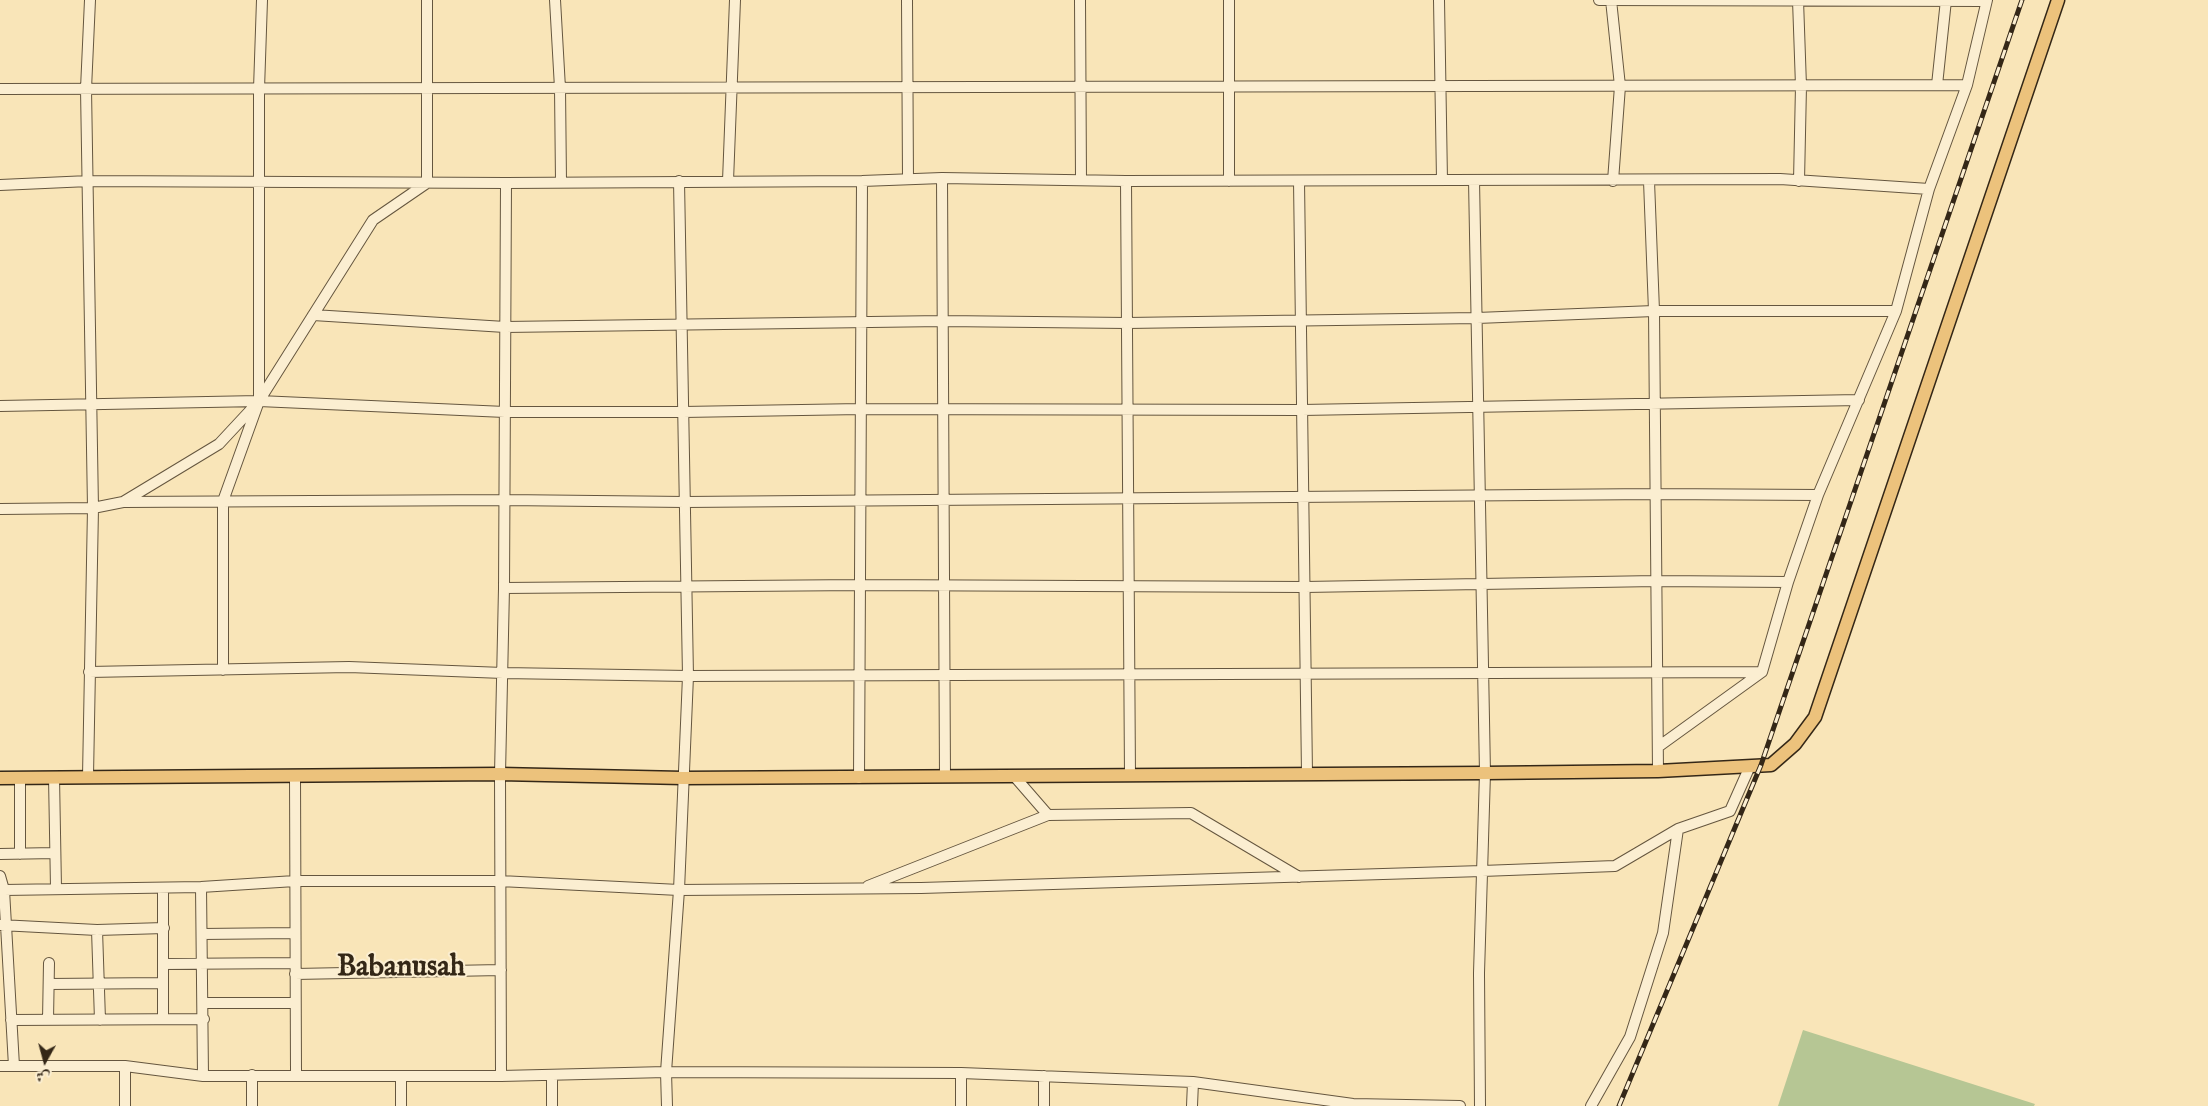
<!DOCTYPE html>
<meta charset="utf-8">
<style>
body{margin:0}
#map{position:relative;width:2208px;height:1106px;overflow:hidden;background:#f9e5b8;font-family:"IM FELL English",Amiri,serif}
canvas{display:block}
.north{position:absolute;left:20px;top:1036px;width:50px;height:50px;-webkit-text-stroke:4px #fbeed1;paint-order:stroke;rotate:187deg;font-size:14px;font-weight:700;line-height:20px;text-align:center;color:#342717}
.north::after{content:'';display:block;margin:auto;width:18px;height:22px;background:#342717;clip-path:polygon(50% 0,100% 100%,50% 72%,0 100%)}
</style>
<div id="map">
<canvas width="2208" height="1106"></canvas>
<div class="north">ش</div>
</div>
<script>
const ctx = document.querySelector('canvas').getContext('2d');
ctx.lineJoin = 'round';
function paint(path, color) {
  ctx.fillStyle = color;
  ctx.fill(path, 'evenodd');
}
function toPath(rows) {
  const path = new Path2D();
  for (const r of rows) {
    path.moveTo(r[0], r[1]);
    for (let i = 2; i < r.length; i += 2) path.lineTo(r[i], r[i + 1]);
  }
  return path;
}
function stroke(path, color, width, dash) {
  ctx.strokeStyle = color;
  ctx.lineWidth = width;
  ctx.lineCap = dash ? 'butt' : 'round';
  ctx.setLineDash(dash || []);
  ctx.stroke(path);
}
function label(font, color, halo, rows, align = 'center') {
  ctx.font = font + ' "IM FELL English",serif';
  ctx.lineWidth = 4;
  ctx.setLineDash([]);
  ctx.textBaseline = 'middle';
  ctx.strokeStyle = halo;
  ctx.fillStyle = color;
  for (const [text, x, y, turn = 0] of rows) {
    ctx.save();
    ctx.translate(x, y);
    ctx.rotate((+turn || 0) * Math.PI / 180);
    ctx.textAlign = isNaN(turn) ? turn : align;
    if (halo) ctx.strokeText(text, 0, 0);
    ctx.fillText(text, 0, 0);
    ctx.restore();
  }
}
paint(toPath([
 [1803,1030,2035,1104,2034,1106,1778,1106]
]), '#b6c694');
const minor = toPath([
 [555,0,560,88,561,182],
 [907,0,908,179],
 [1080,0,1081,180],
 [1439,0,1442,180],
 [1599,0,1986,1],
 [1611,0,1620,86,1613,181],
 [1798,0,1801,86,1799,181],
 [1937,85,1946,0],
 [0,89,1967,85],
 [942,178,945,777],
 [1474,180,1485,773,1479,973,1480,1106],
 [728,181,735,0],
 [1126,181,1130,776],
 [1229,181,1229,0],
 [1299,181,1307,774],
 [1649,181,1654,311,1658,771],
 [0,185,89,181,506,183,862,181,942,178,1126,181,1780,179,1929,189],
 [313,315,505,327,943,321,1127,323,1477,318,1654,311,1896,311],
 [0,406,259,401,505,412,683,412,861,409,1302,410,1859,400],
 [123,502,505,500,685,502,1655,494,1818,495],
 [0,509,93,508,123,502,219,444,259,401,373,220,427,183,427,0],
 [504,588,860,585,1305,587,1656,581,1788,582],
 [223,670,223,501,259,401,259,89,262,0],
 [89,672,349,667,503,673,688,676,1762,672],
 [1658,747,1762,672,1788,582,1818,495,1896,311,1929,189,1967,85,1987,0],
 [295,775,296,1074],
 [88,776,93,508,86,89,90,0],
 [54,777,56,888],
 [1015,777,1048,815],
 [859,778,862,181],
 [0,854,55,853],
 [20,854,20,777],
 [0,876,4,890,14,1066],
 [868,886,1048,815,1191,813,1299,877],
 [201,887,203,1076],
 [4,890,201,887,295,881,500,881,679,890,921,888,1482,871,1615,866,1678,829,1730,811,1750,766],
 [0,925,97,930,164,928],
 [97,930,100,1020],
 [202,934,295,933],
 [163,964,295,963],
 [295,974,501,970],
 [49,984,163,983],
 [203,1003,295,1003],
 [163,1019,163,888],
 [11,1020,204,1019],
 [48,1020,49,963],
 [0,1066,125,1066,203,1076,501,1076,666,1072,961,1073,1193,1082,1353,1104,1460,1106],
 [125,1066,125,1106],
 [252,1075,252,1106],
 [401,1076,401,1106],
 [501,1076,500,774,504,588,506,183],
 [1044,1076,1044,1106],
 [552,1106,552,1075],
 [667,1106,666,1072,679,890,688,676,679,181],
 [961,1106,961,1073],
 [1192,1106,1193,1082],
 [1591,1106,1630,1037,1663,933,1678,829]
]);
const major = toPath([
 [0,778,500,774,683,778,1485,773,1658,771,1771,765,1795,744,1815,717,2058,0]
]);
stroke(minor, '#65563f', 12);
stroke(major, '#342717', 15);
stroke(minor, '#fbeed1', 10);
stroke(major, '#ecc27c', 12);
const rail = toPath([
 [1619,1106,1761,765,2022,0]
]);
stroke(rail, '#342717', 5);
stroke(rail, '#fbeed1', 3, [9]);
label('bold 29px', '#342717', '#fbeed1', [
 ["Babanusah",401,969]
]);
</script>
